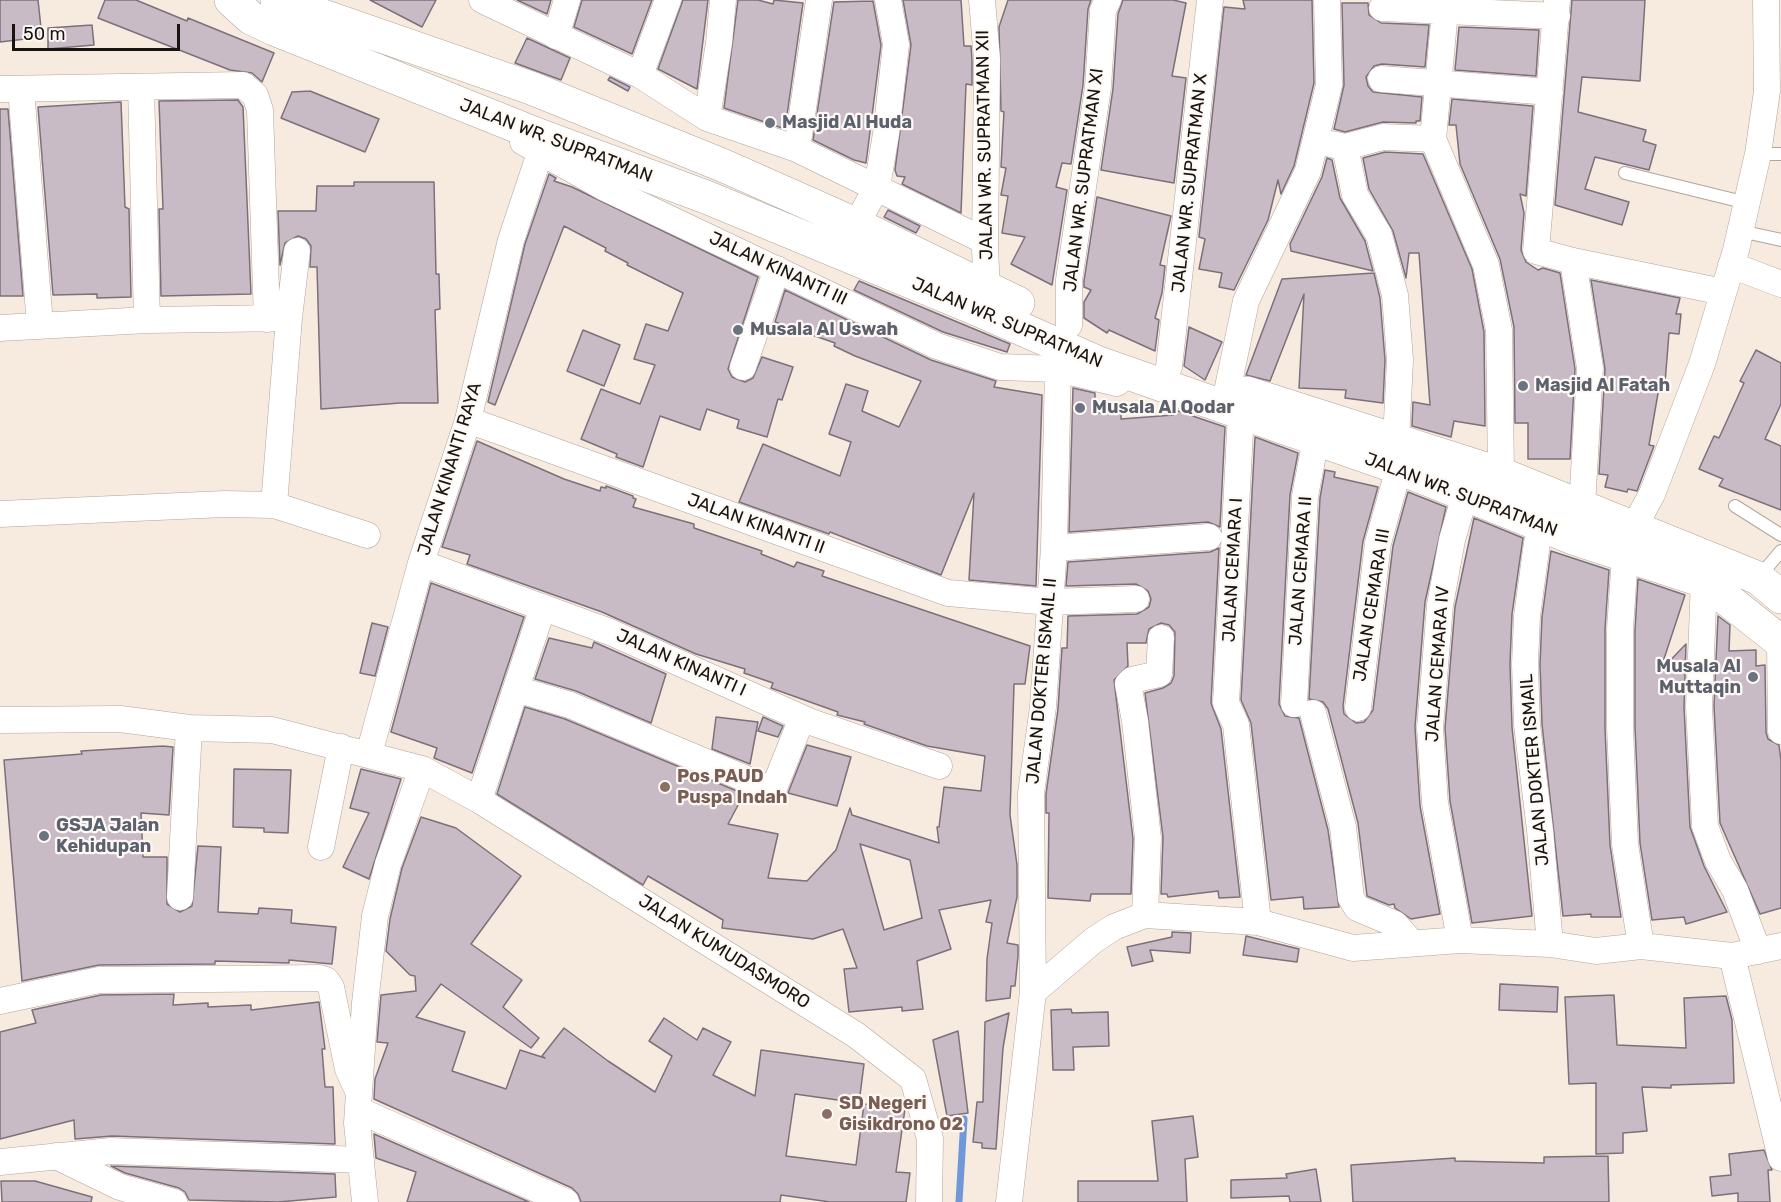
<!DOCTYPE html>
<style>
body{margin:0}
#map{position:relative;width:1781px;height:1202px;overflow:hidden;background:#f7eadf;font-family:Rubik,sans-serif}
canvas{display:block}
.scale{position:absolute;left:12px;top:24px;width:168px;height:27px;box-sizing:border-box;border:3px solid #181410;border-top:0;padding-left:8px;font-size:18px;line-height:21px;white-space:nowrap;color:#181410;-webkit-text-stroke:4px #fef9f5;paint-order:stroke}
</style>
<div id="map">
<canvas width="1781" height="1202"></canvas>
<div class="scale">50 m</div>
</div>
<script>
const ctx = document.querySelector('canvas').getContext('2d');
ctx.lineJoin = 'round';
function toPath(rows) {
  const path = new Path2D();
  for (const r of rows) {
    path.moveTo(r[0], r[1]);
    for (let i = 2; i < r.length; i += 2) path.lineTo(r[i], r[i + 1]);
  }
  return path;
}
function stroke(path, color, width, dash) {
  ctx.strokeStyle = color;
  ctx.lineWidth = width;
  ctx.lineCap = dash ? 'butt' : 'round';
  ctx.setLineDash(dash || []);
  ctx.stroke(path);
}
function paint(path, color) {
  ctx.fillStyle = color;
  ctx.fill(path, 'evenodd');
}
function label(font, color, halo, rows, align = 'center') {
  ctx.font = font + ' Rubik,sans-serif';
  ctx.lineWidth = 4.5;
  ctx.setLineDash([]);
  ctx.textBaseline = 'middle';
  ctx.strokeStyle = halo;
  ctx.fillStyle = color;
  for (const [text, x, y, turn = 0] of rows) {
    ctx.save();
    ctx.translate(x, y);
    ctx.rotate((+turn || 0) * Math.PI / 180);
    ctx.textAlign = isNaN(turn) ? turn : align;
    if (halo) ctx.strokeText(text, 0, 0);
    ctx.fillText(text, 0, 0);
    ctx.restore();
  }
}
stroke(toPath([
 [959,1202,964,1119]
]), '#6e98d8', 7);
const building = toPath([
 [0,0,38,0,42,37,0,42,0,0],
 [105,0,136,0,187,21,188,18,274,53,262,82,252,73,230,70,98,18,105,0],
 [370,0,436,0,422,27,370,0],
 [517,0,551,0,547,14,517,0],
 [582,0,652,0,632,54,574,27,582,0],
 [683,0,708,0,697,89,658,69,683,0],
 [738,0,758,0,773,4,774,0,803,3,785,129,724,108,738,0],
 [903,0,961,0,964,46,971,46,972,60,972,85,966,84,961,213,902,184,905,177,897,176,895,170,911,45,903,0],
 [1008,0,1091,0,1088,9,1083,85,1071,164,1062,163,1056,187,1067,190,1052,285,1011,264,1025,237,1002,233,1008,196,1001,195,1006,168,1001,167,1004,112,1001,111,999,27,1008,0],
 [1123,0,1173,0,1186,3,1172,76,1186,78,1174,183,1101,170,1113,89,1118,14,1123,0],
 [1243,0,1312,0,1314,83,1294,166,1281,194,1278,180,1268,220,1234,290,1219,287,1222,273,1199,269,1205,239,1199,237,1224,7,1245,9,1243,0],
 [1572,0,1645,0,1640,81,1582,77,1578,112,1646,130,1643,141,1656,145,1649,170,1595,157,1585,189,1629,202,1622,225,1555,205,1572,0],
 [873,1,881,45,866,163,854,160,813,140,834,2,873,1],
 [1342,3,1368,3,1369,15,1381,23,1429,25,1425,67,1382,64,1374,66,1366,77,1368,86,1373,92,1422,97,1420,121,1416,121,1416,123,1383,122,1345,132,1334,129,1344,85,1342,3],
 [92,25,94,45,48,49,48,28,92,25],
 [1459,27,1539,30,1536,76,1455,70,1459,27],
 [527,38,570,58,561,80,515,63,527,38],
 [610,77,630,87,628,91,608,80,610,77],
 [310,91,379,119,365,152,281,118,292,92,310,91],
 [1452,99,1533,106,1526,196,1520,194,1524,213,1521,250,1526,262,1538,270,1543,268,1560,273,1575,369,1570,459,1528,459,1528,423,1515,423,1514,327,1500,259,1460,164,1456,125,1449,125,1452,99],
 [238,100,243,107,251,294,161,296,159,209,163,209,159,101,238,100],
 [121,102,125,207,129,209,131,297,97,298,97,294,53,295,38,107,121,102],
 [0,109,8,109,23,296,0,296,0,109],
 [1385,152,1423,154,1472,269,1484,332,1485,426,1454,421,1451,437,1412,426,1413,402,1430,405,1419,253,1409,253,1406,278,1393,231,1369,189,1363,158,1385,152],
 [1327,158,1332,160,1340,198,1365,241,1373,271,1291,251,1290,244,1322,177,1327,158],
 [549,174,556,178,554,181,572,187,758,277,728,369,732,377,745,382,753,378,762,357,793,367,782,400,778,399,767,437,737,428,739,420,707,409,700,430,660,416,643,467,616,457,617,454,581,439,601,389,640,404,655,365,634,359,646,324,668,331,683,293,627,265,628,263,605,251,606,248,564,226,495,405,488,402,525,244,549,174],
 [354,182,434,182,436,274,439,274,440,309,435,310,438,403,400,403,321,409,317,267,310,267,311,246,306,239,298,236,285,243,280,265,278,211,316,211,317,186,354,186,354,182],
 [1097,197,1171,216,1160,265,1165,266,1162,293,1155,318,1159,320,1155,351,1109,330,1107,333,1084,318,1084,302,1091,290,1084,287,1084,281,1097,197],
 [888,210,920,226,916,233,884,217,888,210],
 [1374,273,1380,298,1385,360,1383,403,1345,398,1346,390,1299,388,1304,294,1270,381,1246,375,1282,279,1374,273],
 [1591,280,1680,298,1676,314,1681,314,1679,334,1669,333,1665,383,1660,382,1649,445,1654,446,1637,491,1628,489,1627,492,1605,487,1608,475,1599,474,1605,369,1591,280],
 [859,281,1010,344,1007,352,943,332,854,290,859,281],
 [785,290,931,360,996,381,994,387,1042,395,1036,586,969,580,974,493,941,575,830,532,829,534,739,502,763,444,840,476,851,442,829,434,846,384,868,391,862,411,899,427,921,381,855,356,834,346,835,343,775,322,785,290],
 [1189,327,1222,342,1205,380,1184,366,1189,327],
 [583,330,620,345,604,386,567,371,583,330],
 [1756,350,1781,363,1781,404,1765,439,1781,446,1781,510,1719,486,1723,479,1699,469,1714,436,1719,438,1744,383,1740,381,1756,350],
 [1073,388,1095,393,1095,413,1121,412,1121,419,1174,415,1174,411,1178,411,1225,427,1220,527,1208,522,1069,532,1073,388],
 [1255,437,1298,453,1290,495,1279,704,1285,716,1299,718,1328,830,1339,907,1304,909,1303,897,1271,900,1251,723,1241,700,1255,437],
 [477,441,564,479,600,491,601,487,606,488,606,486,633,496,633,498,636,499,633,507,694,524,694,528,762,551,761,554,794,567,797,562,824,571,822,576,1030,646,1025,684,1014,684,1010,815,1017,865,1017,897,1007,943,1018,945,1018,956,1015,986,1011,986,1010,998,986,1001,987,959,992,923,986,922,991,900,939,910,951,949,917,961,923,1009,902,1011,902,1007,849,1012,844,969,857,968,843,929,813,939,722,928,723,920,648,876,643,885,497,794,525,707,565,719,744,794,728,824,778,834,768,878,807,881,836,850,850,808,852,815,939,843,937,827,939,827,944,787,981,791,985,756,927,746,864,724,865,722,837,715,838,712,771,688,773,683,744,673,745,669,696,654,602,612,467,564,470,555,442,547,477,441],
 [860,844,910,860,922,918,884,930,860,844],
 [1325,470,1335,472,1334,477,1378,487,1363,541,1343,706,1344,714,1356,723,1364,722,1373,710,1393,546,1408,492,1446,507,1425,602,1415,727,1420,806,1440,914,1411,919,1395,908,1394,904,1389,905,1367,896,1358,823,1328,709,1323,702,1309,699,1320,498,1325,470],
 [1474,518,1523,538,1512,614,1510,664,1512,727,1532,916,1472,923,1450,801,1445,728,1455,607,1474,518],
 [1219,548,1211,703,1221,729,1240,897,1219,898,1218,891,1168,897,1167,894,1161,894,1163,837,1145,693,1163,688,1171,683,1174,676,1175,632,1169,625,1161,623,1149,629,1146,643,1127,643,1128,666,1114,680,1133,839,1131,894,1091,894,1090,901,1048,898,1049,813,1046,813,1046,794,1058,709,1062,648,1067,648,1068,616,1137,614,1149,607,1151,599,1148,591,1136,584,1066,586,1068,562,1210,552,1219,548],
 [1551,551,1609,570,1605,629,1605,728,1610,845,1621,917,1591,917,1591,914,1563,916,1542,724,1540,664,1542,617,1551,551],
 [1638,579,1685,595,1660,671,1686,644,1684,707,1690,827,1704,866,1727,912,1686,924,1684,917,1652,920,1640,843,1635,727,1635,630,1638,579],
 [431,583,524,617,472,773,434,758,437,748,391,732,431,583],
 [1718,616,1730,625,1729,651,1756,650,1756,666,1765,665,1766,732,1768,739,1779,745,1781,761,1781,908,1760,914,1720,823,1714,706,1718,616],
 [372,623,388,627,375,676,360,673,372,623],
 [549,638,592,648,594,642,666,674,651,723,576,691,535,679,549,638],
 [716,717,758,722,750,764,712,749,716,717],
 [763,717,783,726,778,737,758,731,763,717],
 [807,745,851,757,837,806,788,793,807,745],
 [162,746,173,747,169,815,141,813,143,857,167,857,167,904,180,912,192,906,198,846,221,847,218,912,258,914,259,908,292,910,291,923,336,927,332,964,289,960,289,963,215,961,215,964,99,965,22,981,4,760,82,754,81,751,162,746],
 [234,769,291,770,288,833,264,832,264,828,233,827,234,769],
 [361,769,401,779,369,879,343,867,369,813,350,808,361,769],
 [421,817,456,828,521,876,471,944,522,980,503,1007,539,1038,531,1048,441,984,416,1017,465,1032,452,1071,506,1089,520,1050,545,1058,542,1056,564,1028,608,1061,655,1092,672,1056,649,1041,664,1018,697,1040,703,1028,731,1042,713,1075,755,1096,761,1050,864,1064,859,1103,795,1094,786,1156,856,1165,864,1104,905,1109,896,1172,910,1173,906,1202,830,1202,781,1195,780,1202,581,1202,578,1194,572,1188,374,1099,375,1079,388,1043,377,1042,381,995,416,991,415,976,410,975,386,951,390,919,402,868,421,817],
 [1172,932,1191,933,1190,953,1150,950,1153,961,1132,966,1127,947,1172,937,1172,932],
 [1246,936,1299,949,1297,962,1243,955,1246,936],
 [1500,984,1558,987,1557,1012,1499,1010,1500,984],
 [174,994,173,1005,208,1003,208,1007,251,1005,251,1010,319,1002,325,1049,322,1049,325,1087,333,1087,335,1144,112,1136,75,1139,74,1120,0,1139,0,1032,36,1023,32,1010,101,995,174,994],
 [1614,995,1617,1045,1686,1048,1684,998,1726,996,1732,1020,1734,1083,1671,1085,1671,1088,1642,1087,1647,1131,1623,1133,1623,1153,1596,1154,1596,1083,1569,1084,1565,997,1614,995],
 [1071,1009,1072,1013,1108,1012,1109,1046,1073,1047,1074,1070,1053,1070,1051,1010,1071,1009],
 [1009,1013,1003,1048,996,1149,982,1148,982,1143,973,1142,977,1102,983,1102,985,1022,1009,1013],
 [958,1031,968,1113,947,1116,933,1040,958,1031],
 [1193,1116,1198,1157,1185,1159,1187,1202,1078,1202,1078,1181,1158,1181,1152,1121,1193,1116],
 [374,1134,529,1202,407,1202,416,1172,376,1158,374,1134],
 [1764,1150,1772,1170,1768,1170,1770,1202,1738,1202,1738,1193,1712,1196,1710,1177,1731,1175,1729,1154,1764,1150],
 [1608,1156,1609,1202,1353,1202,1351,1165,1455,1158,1455,1161,1544,1163,1544,1157,1608,1156],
 [111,1166,335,1174,336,1197,278,1202,189,1200,185,1192,179,1188,125,1173,111,1166],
 [1316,1169,1321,1202,1290,1202,1289,1196,1231,1198,1231,1180,1287,1178,1286,1174,1316,1169],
 [1,1181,35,1181,92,1197,91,1202,2,1202,1,1181]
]);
paint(building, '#c8bbc5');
stroke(building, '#7c707a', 1.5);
const lane = toPath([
 [1758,154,1781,154],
 [1625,173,1747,203],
 [1740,231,1781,240],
 [1735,506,1781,535],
 [1759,577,1781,551]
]);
const street = toPath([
 [482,0,640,75,707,118,797,149,985,241],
 [982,0,987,59,985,249,987,289],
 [1446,0,1433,139,1486,265,1499,330,1501,474],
 [1557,0,1536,251,1573,261,1723,292],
 [1382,8,1557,16],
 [556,36,567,0],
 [640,75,668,0],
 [1381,79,1550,92],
 [141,87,147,320],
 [0,89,243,85,255,95,260,110,267,319],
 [21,89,40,325],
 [707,118,719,43,723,0],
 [523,142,603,187,937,346,1000,367,1058,369,1117,383],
 [1331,144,1345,147,1383,137,1433,139],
 [1345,147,1355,195,1379,235,1395,295,1400,360,1396,441],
 [797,149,819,0],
 [848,239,877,187,886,134,896,44,888,0],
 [1573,261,1590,368,1582,507],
 [1731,265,1781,284],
 [289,318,297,251],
 [1069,325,1069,280,1098,87,1103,10,1108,0],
 [0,328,147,320,289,318,274,505],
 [743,367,777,269],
 [1169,367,1210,0],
 [1228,387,1246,301,1308,171,1329,85,1327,0],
 [1241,412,1226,703,1236,725,1258,922],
 [468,420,948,593,1050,602,1136,599],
 [0,514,225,504,274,505,367,535],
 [1542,526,1537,543,1527,616,1525,664,1527,725,1540,830,1550,944],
 [1054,548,1209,537],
 [421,563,610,632,811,722,939,766],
 [1704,581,1699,706,1705,826,1718,861,1735,890,1758,951],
 [1780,641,1781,731],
 [516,689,570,705,770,789,774,788,802,718],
 [1294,704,1305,496,1316,439],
 [1358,708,1378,543,1399,468],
 [1313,713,1343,827,1351,898,1357,908,1395,924,1412,943],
 [0,720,120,719,189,728,272,730,422,769,479,800,856,1035,913,1079,930,1139,929,1202],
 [369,754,421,563,468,420,511,240,541,150],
 [479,800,543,607],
 [321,847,341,747],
 [180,897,189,728],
 [1145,915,1148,838,1135,721,1128,684,1132,680,1159,674,1161,638],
 [1460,940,1435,803,1430,728,1440,605,1452,540,1465,495],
 [1641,946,1625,844,1620,727,1620,629,1625,556,1633,529,1652,494,1702,364,1736,250,1758,154,1767,91,1766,0],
 [1732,956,1781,1158],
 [1033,992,1094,940,1114,927,1145,915,1258,922,1353,948,1460,940,1550,944,1596,951,1641,946,1732,956,1781,946],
 [0,1001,99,980,320,978,326,980,331,987,348,1069,359,1093],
 [358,1110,566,1202],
 [56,1156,120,1187,174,1202],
 [0,1162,111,1151,361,1160],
 [365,1202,357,1123,365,1003,375,916,388,864,422,769],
 [1009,1202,1033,992,1031,793,1043,707,1054,548,1058,369]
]);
const secondary = toPath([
 [231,0,251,18,274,29,541,136,706,197,974,308,1099,363,1399,468,1573,538,1704,581,1781,642],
 [277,0,531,88,722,165,855,224,1018,303],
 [1247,393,1501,474,1758,578,1781,597]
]);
stroke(lane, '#b1a59a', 14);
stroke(street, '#b1a59a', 27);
stroke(secondary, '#b1a59a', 34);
stroke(lane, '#fff', 12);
stroke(street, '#fff', 26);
stroke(secondary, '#fff', 33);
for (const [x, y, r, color] of [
 [770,123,6,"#6b7280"],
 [738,330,6,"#6b7280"],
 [1523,386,6,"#6b7280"],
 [1080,408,6,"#6b7280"],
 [1753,677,6,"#6b7280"],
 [665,787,6,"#8d6e63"],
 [44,836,6,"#6b7280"],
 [827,1114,6,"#8d6e63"]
]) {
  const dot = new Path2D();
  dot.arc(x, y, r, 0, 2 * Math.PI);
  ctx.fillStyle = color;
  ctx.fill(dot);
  stroke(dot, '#fef9f5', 2);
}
label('bold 18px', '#5b616d', '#fef9f5', [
 ["Masjid Al Huda",782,123],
 ["Musala Al Uswah",750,330],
 ["Masjid Al Fatah",1535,386],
 ["Musala Al Qodar",1092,408],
 ["Musala Al",1741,667,"right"],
 ["Muttaqin",1741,688,"right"],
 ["GSJA Jalan",56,826],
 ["Kehidupan",56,847]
], 'left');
label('18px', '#181410', '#fef9f5', [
 ["JALAN WR. SUPRATMAN",556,141,21],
 ["JALAN WR. SUPRATMAN XII",985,145,-91],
 ["JALAN WR. SUPRATMAN XI",1084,180,-83],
 ["JALAN WR. SUPRATMAN X",1190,183,-84],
 ["JALAN KINANTI III",778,269,25],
 ["JALAN WR. SUPRATMAN",1007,323,23],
 ["JALAN KINANTI RAYA",450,469,-73],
 ["JALAN WR. SUPRATMAN",1461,495,21],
 ["JALAN KINANTI II",756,524,20],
 ["JALAN CEMARA I",1233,570,-87],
 ["JALAN CEMARA II",1301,571,-86],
 ["JALAN CEMARA III",1372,605,-81],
 ["JALAN KINANTI I",681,663,24],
 ["JALAN CEMARA IV",1438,664,-86],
 ["JALAN DOKTER ISMAIL II",1042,681,-85],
 ["JALAN DOKTER ISMAIL",1535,770,-95],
 ["JALAN KUMUDASMORO",724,952,32]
]);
label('bold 18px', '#785e54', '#fef9f5', [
 ["Pos PAUD",677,777],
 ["Puspa Indah",677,798],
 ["SD Negeri",839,1104],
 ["Gisikdrono 02",839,1125]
], 'left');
</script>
